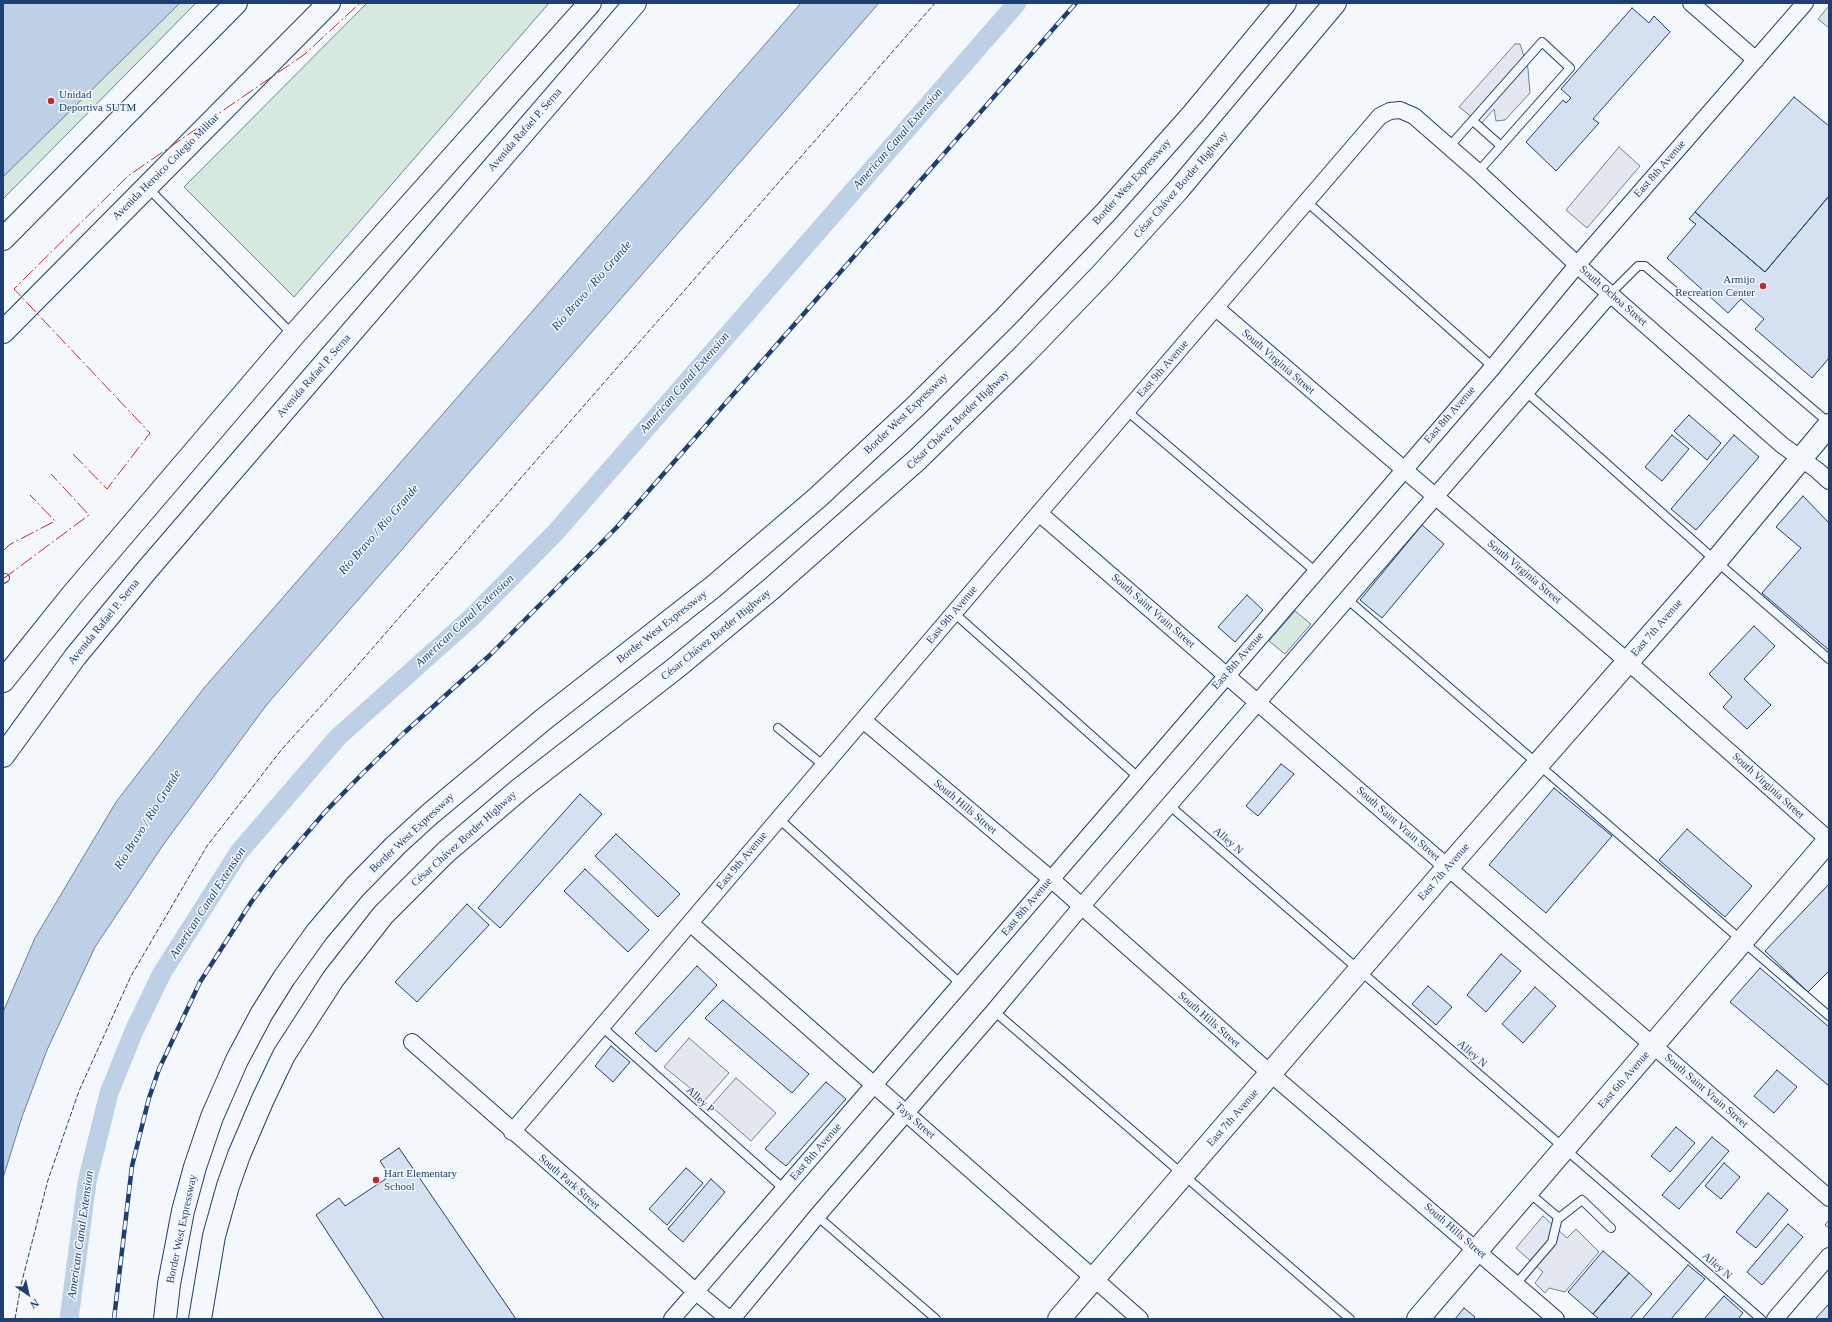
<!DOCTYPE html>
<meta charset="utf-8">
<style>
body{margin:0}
#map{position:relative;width:1832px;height:1322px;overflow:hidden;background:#f4f7fb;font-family:Georgia,serif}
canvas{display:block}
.frame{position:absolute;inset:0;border:4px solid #1d3f73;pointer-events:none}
.north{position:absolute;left:8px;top:1274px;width:40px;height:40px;-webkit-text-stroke:3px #f4f7fb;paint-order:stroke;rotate:146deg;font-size:11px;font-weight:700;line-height:16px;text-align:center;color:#1d3f73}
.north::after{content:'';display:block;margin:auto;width:14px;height:18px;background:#1d3f73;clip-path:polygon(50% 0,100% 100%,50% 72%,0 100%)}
</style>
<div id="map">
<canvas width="1832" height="1322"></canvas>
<div class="frame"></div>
<div class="north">N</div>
</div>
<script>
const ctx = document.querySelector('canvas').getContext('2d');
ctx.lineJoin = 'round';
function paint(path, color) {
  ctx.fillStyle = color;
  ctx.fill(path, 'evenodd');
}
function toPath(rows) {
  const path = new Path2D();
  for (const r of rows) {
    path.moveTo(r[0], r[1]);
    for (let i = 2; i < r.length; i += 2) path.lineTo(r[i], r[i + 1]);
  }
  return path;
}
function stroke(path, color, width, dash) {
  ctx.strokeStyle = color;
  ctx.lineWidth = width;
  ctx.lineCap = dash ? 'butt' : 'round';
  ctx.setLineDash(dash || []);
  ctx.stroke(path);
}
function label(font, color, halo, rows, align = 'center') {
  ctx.font = font + ' Georgia,serif';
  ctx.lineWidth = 3;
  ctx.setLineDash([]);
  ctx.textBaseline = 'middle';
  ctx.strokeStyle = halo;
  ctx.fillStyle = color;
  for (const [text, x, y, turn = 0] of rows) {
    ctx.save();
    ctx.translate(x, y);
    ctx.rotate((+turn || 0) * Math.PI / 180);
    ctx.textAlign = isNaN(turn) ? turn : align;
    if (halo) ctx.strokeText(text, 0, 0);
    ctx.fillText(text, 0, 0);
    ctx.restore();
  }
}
const green = toPath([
 [3,3,196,3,3,199,3,3],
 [367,3,549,3,294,297,184,187,367,3],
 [1829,6,1829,28,1818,19,1829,6],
 [1295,611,1311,624,1285,654,1269,641,1295,611]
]);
paint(green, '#d7e8df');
stroke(green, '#687fa3', 1);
const parking = toPath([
 [1515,44,1520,44,1528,69,1530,93,1505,120,1496,121,1494,109,1481,124,1459,107,1515,44],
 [1619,147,1640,166,1587,228,1566,210,1619,147],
 [689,1038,729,1073,705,1100,664,1067,689,1038],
 [736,1078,776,1113,751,1141,711,1106,736,1078],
 [1543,1216,1567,1238,1576,1229,1599,1252,1565,1292,1549,1288,1545,1293,1535,1283,1543,1272,1516,1248,1543,1216]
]);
paint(parking, '#e3e8f0');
stroke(parking, '#687fa3', 1);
const water = toPath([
 [3,3,180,3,3,177,3,3],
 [801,3,879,3,268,703,163,845,95,947,47,1050,22,1117,3,1178,3,1012,35,938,116,802,204,688,801,3]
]);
paint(water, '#bed0e5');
stroke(water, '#687fa3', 1);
stroke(toPath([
 [69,1319,87,1182,109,1093,134,1031,162,973,239,852,338,737,470,619,555,533,1017,3]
]), '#bed0e5', 19);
const building = toPath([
 [1632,8,1649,23,1654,16,1670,32,1593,119,1599,123,1556,171,1526,142,1563,100,1566,103,1571,98,1561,89,1632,8],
 [1794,97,1829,126,1829,196,1765,272,1695,212,1794,97],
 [1829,196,1829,358,1812,378,1755,329,1764,319,1741,299,1728,313,1667,258,1696,224,1689,219,1695,212,1765,272,1829,196],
 [1689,415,1721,443,1707,460,1674,431,1689,415],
 [1672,435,1689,449,1662,481,1645,467,1672,435],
 [1734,435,1759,457,1696,530,1671,509,1734,435],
 [1803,496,1829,523,1829,650,1762,593,1801,548,1776,527,1803,496],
 [1422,525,1444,544,1382,618,1360,600,1422,525],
 [1247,595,1263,610,1235,642,1218,627,1247,595],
 [1754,626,1775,646,1744,679,1771,705,1747,729,1723,707,1732,697,1709,674,1754,626],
 [1281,764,1294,774,1258,816,1246,806,1281,764],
 [1554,788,1612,836,1546,913,1489,865,1554,788],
 [580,794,602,814,500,928,478,908,580,794],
 [1687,829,1752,886,1725,917,1659,860,1687,829],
 [616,834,680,894,658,917,595,856,616,834],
 [585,869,649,930,628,952,564,891,585,869],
 [1829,884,1829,971,1808,992,1765,951,1829,884],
 [467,904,489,925,417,1002,395,982,467,904],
 [1501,954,1521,971,1486,1012,1467,995,1501,954],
 [697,966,717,985,656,1052,635,1033,697,966],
 [1760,968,1829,1027,1829,1086,1730,1002,1760,968],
 [1428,986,1452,1007,1436,1025,1412,1004,1428,986],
 [1535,987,1556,1006,1523,1043,1502,1024,1535,987],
 [723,1000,809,1074,792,1093,705,1018,723,1000],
 [611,1046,630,1062,613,1082,595,1066,611,1046],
 [1777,1070,1797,1087,1774,1113,1754,1096,1777,1070],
 [826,1082,846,1099,786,1166,765,1149,826,1082],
 [1676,1127,1695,1143,1670,1172,1651,1156,1676,1127],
 [1712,1137,1729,1151,1679,1209,1662,1195,1712,1137],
 [399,1148,516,1319,384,1319,316,1215,339,1198,345,1206,390,1176,380,1161,399,1148],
 [1724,1163,1740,1177,1721,1199,1705,1186,1724,1163],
 [686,1168,703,1183,667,1225,649,1209,686,1168],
 [711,1179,725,1192,683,1242,668,1229,711,1179],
 [1768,1193,1788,1210,1756,1248,1736,1232,1768,1193],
 [1788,1224,1803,1237,1762,1285,1747,1272,1788,1224],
 [1603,1251,1629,1273,1593,1314,1568,1292,1603,1251],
 [1688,1265,1705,1279,1671,1319,1642,1319,1688,1265],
 [1629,1273,1652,1294,1630,1319,1599,1319,1593,1314,1629,1273],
 [1724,1296,1743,1313,1738,1319,1704,1319,1724,1296],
 [1829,1304,1829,1319,1815,1319,1829,1304],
 [1464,1308,1475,1317,1473,1319,1455,1319,1464,1308]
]);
paint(building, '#d5e0f0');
stroke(building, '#1d3f73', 1);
const lane = toPath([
 [1473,121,1501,146],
 [1449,147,1542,42,1570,68,1478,172],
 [148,188,293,335],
 [1307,202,1493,367],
 [1610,294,1638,266,1645,266,1829,423],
 [1525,391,1716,561,1829,659],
 [1127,411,1315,571],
 [3,579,5,578],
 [1347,599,1829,1016],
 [954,613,1138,777],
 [778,728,823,765],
 [1169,805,1761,1319],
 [778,818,961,984],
 [994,1011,1350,1319],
 [602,1027,784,1189],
 [1528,1192,1559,1218,1582,1200,1611,1228],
 [817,1216,936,1319],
 [1516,1284,1552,1242,1558,1217]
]);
const street = toPath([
 [1691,3,1756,60],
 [1216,308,1627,661,1829,840],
 [1039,513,1829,1198],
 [863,720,1051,879,1271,1074,1556,1319],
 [690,923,1140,1319],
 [412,1042,695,1291,729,1319],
 [512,1132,1039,513,1380,116,1390,111,1400,110,1414,116,1478,172,1584,271,1782,445,1817,470,1829,481],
 [672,1319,1493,367,1577,265,1805,3],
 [732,1319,817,1216,994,1011,1081,907,1610,294],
 [1775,1319,1829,1256]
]);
const secondary = toPath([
 [1059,1319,1448,867,1716,561,1829,425],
 [1418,1319,1829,840]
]);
const primary = toPath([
 [3,239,236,3],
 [3,332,329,3]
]);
const highway = toPath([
 [3,681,72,595,294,335,590,3],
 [3,756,75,657,146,571,635,3],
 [165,1319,169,1284,183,1211,195,1167,212,1117,237,1060,262,1013,284,978,317,932,355,887,395,846,430,814,544,719,713,587,817,498,915,407,1004,319,1107,211,1193,114,1285,3],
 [200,1319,214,1236,228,1186,239,1155,263,1099,284,1055,333,979,383,915,446,852,520,789,677,667,771,589,918,459,1024,355,1102,274,1178,190,1335,3]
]);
stroke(lane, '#1d3f73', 10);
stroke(street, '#1d3f73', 18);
stroke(secondary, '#1d3f73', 24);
stroke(primary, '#1d3f73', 24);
stroke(highway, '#1d3f73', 24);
stroke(lane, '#f4f7fb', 8);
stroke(street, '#f4f7fb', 16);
stroke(secondary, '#f4f7fb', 22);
stroke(primary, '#f4f7fb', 22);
stroke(highway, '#f4f7fb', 22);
const rail = toPath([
 [114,1319,132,1166,149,1098,159,1069,200,982,252,901,277,868,325,812,363,773,405,732,489,656,617,527,1076,3]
]);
stroke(rail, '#1d3f73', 4.5);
stroke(rail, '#f4f7fb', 3, [9]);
stroke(toPath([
 [15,1319,21,1285,48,1180,79,1091,131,976,207,846,282,749,350,674,935,3]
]), '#1d3f73', 1, [5, 2]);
stroke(toPath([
 [73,454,107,489,150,433,14,289,128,176,305,54,360,3],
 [3,551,9,545,55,521,30,495],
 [3,579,89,515,51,474],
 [1829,1220,1825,1225,1829,1228]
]), '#c62828', 1, [14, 3, 2, 3]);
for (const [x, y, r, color] of [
 [51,101,4,"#c62828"],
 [1763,286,4,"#c62828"],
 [376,1180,4,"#c62828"]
]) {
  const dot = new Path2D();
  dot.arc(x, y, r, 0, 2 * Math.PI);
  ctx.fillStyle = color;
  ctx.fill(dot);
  stroke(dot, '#f4f7fb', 1.5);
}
label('11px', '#1d3f73', '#f4f7fb', [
 ["Unidad",59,95],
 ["Deportiva SUTM",59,108],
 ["Armijo",1755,280,"right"],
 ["Recreation Center",1755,293,"right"],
 ["Hart Elementary",384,1174],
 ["School",384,1187]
], 'left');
label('11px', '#1d3f73', '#f4f7fb', [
 ["Avenida Rafael P. Serna",525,130,-49],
 ["Avenida Heroico Colegio Militar",166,167,-45],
 ["East 8th Avenue",1660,169,-49],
 ["Border West Expressway",1132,182,-48],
 ["César Chávez Border Highway",1181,185,-49],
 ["South Ochoa Street",1613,296,41],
 ["South Virginia Street",1278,362,41],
 ["East 9th Avenue",1163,369,-49],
 ["Avenida Rafael P. Serna",314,376,-49],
 ["Border West Expressway",906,414,-44],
 ["East 8th Avenue",1450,415,-49],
 ["César Chávez Border Highway",958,420,-44],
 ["South Virginia Street",1524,572,40],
 ["South Saint Vrain Street",1153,611,41],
 ["East 9th Avenue",952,615,-50],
 ["Avenida Rafael P. Serna",104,622,-51],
 ["Border West Expressway",662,627,-38],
 ["East 7th Avenue",1657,628,-49],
 ["César Chávez Border Highway",716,635,-39],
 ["East 8th Avenue",1238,661,-49],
 ["South Virginia Street",1768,786,42],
 ["South Hills Street",965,807,40],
 ["South Saint Vrain Street",1398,824,41],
 ["Border West Expressway",412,833,-43],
 ["César Chávez Border Highway",464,839,-42],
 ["Alley N",1228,841,41],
 ["East 9th Avenue",742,861,-50],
 ["East 7th Avenue",1444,872,-49],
 ["East 8th Avenue",1027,907,-50],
 ["South Hills Street",1209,1020,41],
 ["Alley N",1472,1054,41],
 ["East 6th Avenue",1624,1080,-49],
 ["South Saint Vrain Street",1706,1091,41],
 ["Alley P",700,1100,42],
 ["East 7th Avenue",1233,1118,-49],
 ["Tays Street",915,1121,41],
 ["East 8th Avenue",816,1152,-49],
 ["South Park Street",569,1182,41],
 ["Border West Expressway",182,1229,-78],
 ["South Hills Street",1455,1231,41],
 ["Alley N",1717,1266,41]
]);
label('italic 12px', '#1d3f73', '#f4f7fb', [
 ["American Canal Extension",898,139,-49],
 ["Río Bravo / Rio Grande",592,286,-49],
 ["American Canal Extension",685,383,-49],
 ["Río Bravo / Rio Grande",379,530,-49],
 ["American Canal Extension",465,621,-43],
 ["Río Bravo / Rio Grande",148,820,-58],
 ["American Canal Extension",208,903,-57],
 ["American Canal Extension",81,1235,-82]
]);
</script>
